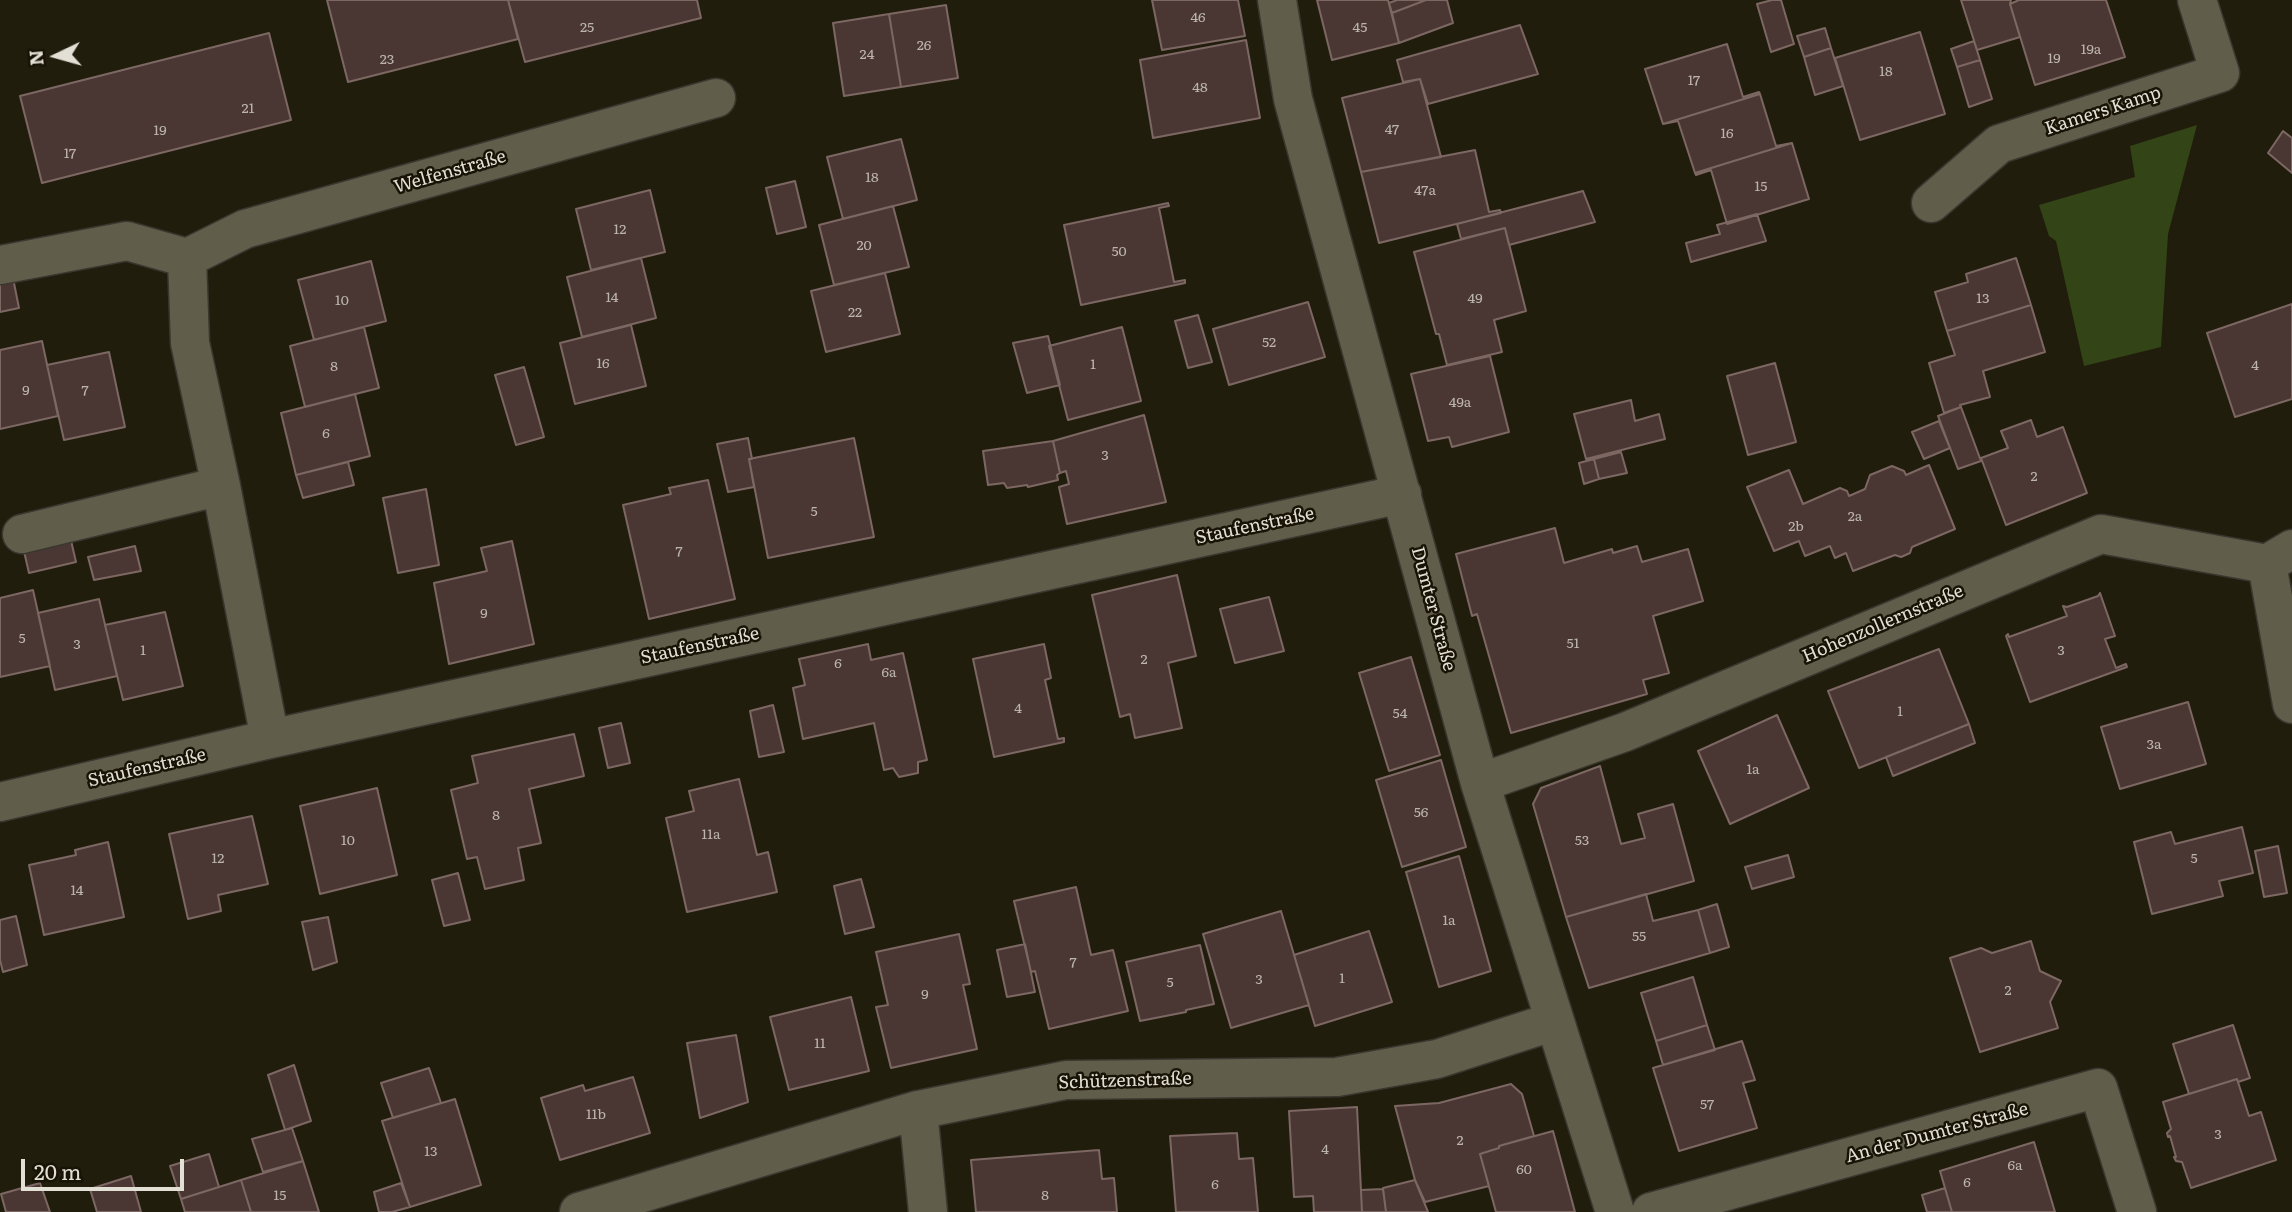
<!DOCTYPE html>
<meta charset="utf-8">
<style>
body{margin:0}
#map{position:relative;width:2292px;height:1212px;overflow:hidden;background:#211d0d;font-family:Literata,serif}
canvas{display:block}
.north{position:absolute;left:21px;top:21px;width:70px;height:70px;-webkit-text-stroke:5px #181305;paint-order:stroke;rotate:265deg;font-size:19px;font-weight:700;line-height:28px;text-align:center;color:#e2dfd5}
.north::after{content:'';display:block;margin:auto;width:24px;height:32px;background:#e2dfd5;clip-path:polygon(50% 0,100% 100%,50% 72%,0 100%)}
.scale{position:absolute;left:21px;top:1159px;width:163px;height:32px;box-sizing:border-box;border:4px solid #e2dfd5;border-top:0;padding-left:9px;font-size:21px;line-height:24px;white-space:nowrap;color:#e2dfd5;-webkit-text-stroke:5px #181305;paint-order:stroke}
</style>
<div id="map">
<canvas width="2292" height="1212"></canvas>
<div class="north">N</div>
<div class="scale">20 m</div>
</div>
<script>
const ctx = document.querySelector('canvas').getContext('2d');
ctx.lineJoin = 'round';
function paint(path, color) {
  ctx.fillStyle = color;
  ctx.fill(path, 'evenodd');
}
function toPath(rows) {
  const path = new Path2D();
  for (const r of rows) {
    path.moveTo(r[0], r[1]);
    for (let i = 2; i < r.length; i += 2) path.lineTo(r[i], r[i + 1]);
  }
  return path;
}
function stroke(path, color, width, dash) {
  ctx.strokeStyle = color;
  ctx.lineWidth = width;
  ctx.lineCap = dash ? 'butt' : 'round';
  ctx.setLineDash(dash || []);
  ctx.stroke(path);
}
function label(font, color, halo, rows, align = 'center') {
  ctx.font = font + ' Literata,serif';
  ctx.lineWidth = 5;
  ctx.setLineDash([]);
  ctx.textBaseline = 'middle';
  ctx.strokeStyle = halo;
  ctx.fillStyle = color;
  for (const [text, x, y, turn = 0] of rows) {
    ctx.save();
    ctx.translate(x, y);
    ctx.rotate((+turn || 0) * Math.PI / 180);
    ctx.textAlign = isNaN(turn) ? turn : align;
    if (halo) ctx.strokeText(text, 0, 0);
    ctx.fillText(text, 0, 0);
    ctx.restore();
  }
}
paint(toPath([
 [2197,125,2168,234,2161,347,2084,366,2056,241,2049,236,2039,205,2135,177,2130,146]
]), '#334416');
const building = toPath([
 [327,0,508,0,518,39,348,82,327,0],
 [508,0,697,0,701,18,525,62,508,0],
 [1152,0,1238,0,1245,36,1162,50,1152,0],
 [1317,0,1388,0,1399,43,1332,60,1317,0],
 [1397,0,1426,0,1392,13,1389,3,1397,0],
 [1426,0,1447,0,1453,23,1399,43,1392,13,1426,0],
 [1772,0,1781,0,1794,44,1771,52,1757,4,1772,0],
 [1961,0,2011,0,2010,4,2020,37,1977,50,1961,0],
 [2019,0,2106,0,2125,57,2035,85,2010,4,2019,0],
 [946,5,958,78,901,87,889,14,946,5],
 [889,14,901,87,844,96,833,23,889,14],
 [1520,25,1538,74,1428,104,1420,79,1403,82,1397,60,1520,25],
 [1825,28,1831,48,1804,57,1797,36,1825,28],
 [1920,32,1945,114,1860,140,1835,58,1920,32],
 [269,33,291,120,42,183,20,96,269,33],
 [1246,40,1260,118,1153,138,1140,60,1246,40],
 [1974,41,1980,60,1957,67,1951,49,1974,41],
 [1727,44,1743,97,1759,92,1760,94,1663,124,1645,69,1727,44],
 [1831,48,1843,86,1815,95,1804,57,1831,48],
 [1980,60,1992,99,1969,107,1957,67,1980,60],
 [1420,79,1441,157,1361,172,1342,98,1420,79],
 [1760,94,1776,146,1792,143,1695,173,1678,121,1663,124,1760,94],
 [2283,131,2292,138,2292,173,2268,153,2283,131],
 [901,139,917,200,843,219,827,157,901,139],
 [1792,143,1809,199,1727,224,1711,170,1696,175,1695,173,1792,143],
 [1475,150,1489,212,1500,210,1501,213,1379,243,1361,172,1475,150],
 [795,181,806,227,777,234,766,188,795,181],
 [650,190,665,252,591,270,576,209,650,190],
 [1583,191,1595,222,1509,245,1505,228,1461,239,1457,224,1583,191],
 [1168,203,1169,206,1159,208,1174,282,1185,280,1185,283,1081,305,1064,225,1168,203],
 [893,206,909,267,834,285,819,225,893,206],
 [1757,214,1766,241,1691,262,1686,243,1720,234,1717,225,1757,214],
 [1505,228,1526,311,1494,320,1502,352,1447,365,1439,334,1436,334,1414,252,1505,228],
 [641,258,656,318,582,337,567,277,641,258],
 [2016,258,2031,305,1947,331,1935,292,1968,282,1966,274,2016,258],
 [371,261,386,321,314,340,298,280,371,261],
 [885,273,900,334,826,352,811,291,885,273],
 [13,278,19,308,0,312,0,280,13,278],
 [1308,302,1325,357,1229,385,1213,329,1308,302],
 [2292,304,2292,399,2235,417,2207,333,2292,304],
 [2031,305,2045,352,1983,371,1990,397,1960,405,1961,407,1944,413,1929,363,1955,355,1947,331,2031,305],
 [1198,315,1212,362,1188,368,1175,321,1198,315],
 [631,325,646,386,575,404,560,343,631,325],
 [364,327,379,388,305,407,290,346,364,327],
 [1122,327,1141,401,1068,420,1049,346,1122,327],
 [1048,336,1060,385,1027,393,1013,343,1048,336],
 [42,341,58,416,0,429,0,350,42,341],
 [109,352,125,427,64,440,47,365,109,352],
 [1490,356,1509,432,1452,447,1449,437,1428,441,1411,374,1490,356],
 [1775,363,1796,442,1748,455,1727,376,1775,363],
 [524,367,544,437,516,445,495,375,524,367],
 [355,394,370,456,296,475,281,413,355,394],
 [1631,400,1635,421,1659,414,1665,439,1586,459,1574,414,1631,400],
 [1961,407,1981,461,1958,469,1938,416,1961,407],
 [1144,415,1166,502,1067,524,1059,487,1069,484,1066,471,1060,473,1053,441,1144,415],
 [2031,420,2037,437,2063,427,2087,493,2006,525,1981,458,2008,448,2001,431,2031,420],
 [1939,421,1950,448,1924,459,1912,432,1939,421],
 [748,438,752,459,749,459,754,487,728,492,717,444,748,438],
 [854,438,874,537,768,558,749,459,854,438],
 [1053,441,1060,473,1057,475,1058,480,1028,487,1027,485,1007,488,1004,483,988,485,983,451,1053,441],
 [1621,452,1627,473,1599,479,1594,459,1621,452],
 [1594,459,1599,479,1584,484,1579,463,1594,459],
 [348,462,354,485,303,498,296,475,348,462],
 [1929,465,1955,529,1912,547,1910,553,1901,557,1895,555,1853,571,1846,553,1835,558,1830,546,1805,556,1799,541,1774,551,1747,487,1789,470,1803,504,1840,488,1847,491,1849,496,1865,489,1870,475,1892,466,1904,471,1906,475,1929,465],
 [708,480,735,599,649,619,623,505,671,494,669,488,708,480],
 [426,489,439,565,398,573,383,498,426,489],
 [1555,528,1564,563,1612,549,1613,553,1637,546,1642,562,1688,549,1703,601,1653,616,1669,673,1643,680,1647,694,1511,733,1477,614,1472,616,1456,554,1555,528],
 [70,536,76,562,29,573,23,547,70,536],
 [512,541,534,644,449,664,434,583,487,571,481,548,512,541],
 [135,546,141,571,94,580,88,557,135,546],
 [1177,575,1196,656,1168,663,1182,728,1135,738,1130,714,1120,717,1092,595,1177,575],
 [33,590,50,666,0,677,0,598,33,590],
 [2100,593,2115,636,2105,639,2116,668,2126,664,2127,667,2030,702,2006,636,2008,634,2009,637,2067,616,2063,606,2067,607,2098,596,2100,593],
 [1269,597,1284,651,1235,663,1220,609,1269,597],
 [99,599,117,676,55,690,38,613,99,599],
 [165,612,183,686,123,700,105,625,165,612],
 [868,644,871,660,903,653,927,760,918,762,918,773,899,777,893,768,884,770,874,723,803,739,793,688,805,685,799,659,868,644],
 [1044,644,1051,678,1045,680,1058,739,1064,738,1064,742,994,757,973,659,1044,644],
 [1939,649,1969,724,1859,768,1828,691,1939,649],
 [1411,657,1440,755,1389,771,1359,673,1411,657],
 [2188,702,2206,764,2120,789,2101,727,2188,702],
 [773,705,784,752,759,757,750,711,773,705],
 [1777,715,1809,788,1730,824,1698,751,1777,715],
 [621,723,630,763,608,768,599,728,621,723],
 [1969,724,1975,743,1893,776,1886,757,1969,724],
 [574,734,584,776,529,789,541,843,518,848,524,880,485,889,477,857,467,859,451,790,478,783,472,756,574,734],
 [1441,760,1466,847,1402,867,1376,780,1441,760],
 [1600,766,1621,844,1645,838,1638,814,1673,804,1694,881,1566,917,1533,804,1541,788,1600,766],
 [739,779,757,855,768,852,777,892,687,912,666,818,694,811,689,791,739,779],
 [377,788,397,875,320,894,300,806,377,788],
 [252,816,268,884,218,895,221,911,188,919,169,834,252,816],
 [2242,827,2253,873,2219,881,2223,896,2152,914,2134,842,2171,832,2175,844,2242,827],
 [108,842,124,917,44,935,29,865,76,855,75,850,108,842],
 [2278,846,2287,893,2264,897,2255,851,2278,846],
 [1788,855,1794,877,1752,889,1745,867,1788,855],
 [1459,856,1491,971,1439,987,1406,872,1459,856],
 [458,873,470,920,444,926,432,880,458,873],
 [861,879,874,927,845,934,834,886,861,879],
 [1076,887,1091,955,1113,950,1128,1011,1049,1029,1035,971,1031,972,1014,901,1076,887],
 [1646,894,1653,921,1698,910,1710,953,1589,988,1566,917,1646,894],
 [1717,904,1729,947,1710,953,1698,910,1717,904],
 [1281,911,1309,1005,1231,1028,1203,934,1281,911],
 [16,916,27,965,3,972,0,960,0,920,16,916],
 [328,917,337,962,313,970,302,922,328,917],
 [1369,931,1392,1002,1315,1026,1294,955,1369,931],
 [959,934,970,984,963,985,977,1049,891,1068,876,1007,888,1005,876,952,959,934],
 [2031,941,2040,971,2061,981,2050,1002,2058,1028,1980,1052,1950,958,1981,948,1992,953,2031,941],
 [1025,944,1035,992,1007,997,997,950,1025,944],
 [1200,945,1214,1004,1186,1010,1186,1012,1140,1021,1126,962,1200,945],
 [1693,977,1707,1025,1656,1041,1641,993,1693,977],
 [851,997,869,1071,789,1090,770,1017,851,997],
 [1707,1025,1715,1050,1663,1065,1656,1041,1707,1025],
 [2233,1025,2250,1078,2238,1082,2237,1079,2189,1094,2173,1044,2233,1025],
 [736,1035,748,1102,700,1118,687,1043,736,1035],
 [1742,1041,1755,1080,1743,1083,1757,1128,1679,1151,1653,1068,1742,1041],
 [294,1065,311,1121,285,1130,268,1075,294,1065],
 [429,1068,441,1103,393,1118,381,1083,429,1068],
 [633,1077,650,1133,560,1160,541,1098,583,1085,585,1091,633,1077],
 [2237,1079,2249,1116,2261,1112,2276,1160,2191,1188,2182,1162,2176,1161,2174,1157,2176,1157,2170,1136,2168,1137,2167,1133,2171,1129,2163,1102,2237,1079],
 [1511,1084,1522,1094,1534,1136,1499,1146,1499,1148,1480,1154,1489,1186,1425,1202,1415,1180,1395,1106,1439,1103,1511,1084],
 [455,1099,481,1185,410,1207,382,1121,455,1099],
 [1357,1107,1362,1212,1314,1212,1313,1196,1294,1197,1289,1111,1357,1107],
 [292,1128,303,1161,263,1172,252,1139,292,1128],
 [1553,1131,1575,1212,1496,1212,1480,1154,1499,1148,1499,1146,1553,1131],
 [1237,1133,1239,1159,1253,1158,1258,1212,1176,1212,1170,1136,1237,1133],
 [2034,1142,2055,1212,1952,1212,1940,1171,2034,1142],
 [1099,1150,1102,1179,1114,1178,1117,1212,976,1212,971,1160,1099,1150],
 [209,1154,219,1187,181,1199,170,1166,209,1154],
 [303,1161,319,1212,251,1212,241,1180,303,1161],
 [131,1176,141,1212,97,1212,90,1189,131,1176],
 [241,1180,251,1212,185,1212,181,1199,241,1180],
 [1415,1180,1428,1212,1386,1212,1383,1188,1415,1180],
 [40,1183,50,1212,6,1212,1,1194,40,1183],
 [401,1183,410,1207,392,1212,379,1212,374,1192,401,1183],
 [1945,1188,1952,1212,1927,1212,1922,1195,1945,1188],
 [1383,1189,1386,1212,1362,1212,1361,1190,1383,1189]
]);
paint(building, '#4a3734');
stroke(building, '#7c6763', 2);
const minor = toPath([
 [1277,0,1293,99,1480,783,1615,1212],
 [1931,203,1999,144,2220,73,2197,0],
 [0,265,127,241,187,258],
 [22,534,221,486],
 [2267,564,2292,704],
 [270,739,221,486,190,343,187,258,245,229,716,98],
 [1480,783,1625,732,2101,534,2267,564,2292,549],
 [0,802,270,739,1402,494],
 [918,1110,928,1212],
 [579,1212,918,1110,1066,1080,1337,1077,1437,1059,1555,1021],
 [1651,1212,2098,1088,2137,1212]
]);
stroke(minor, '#3a372f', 41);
stroke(minor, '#615d4b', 38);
label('14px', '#bcb5ad', null, [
 ["46",1198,18],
 ["25",587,28],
 ["45",1360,28],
 ["26",924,46],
 ["19a",2091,50],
 ["24",867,55],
 ["19",2054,59],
 ["23",387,60],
 ["18",1886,72],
 ["17",1694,81],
 ["48",1200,88],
 ["21",248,109],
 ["47",1392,130],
 ["19",160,131],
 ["16",1727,134],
 ["17",70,154],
 ["18",872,178],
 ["15",1761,187],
 ["47a",1425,191],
 ["12",620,230],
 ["20",864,246],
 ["50",1119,252],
 ["14",612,298],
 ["49",1475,299],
 ["13",1983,299],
 ["10",342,301],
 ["22",855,313],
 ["52",1269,343],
 ["16",603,364],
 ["1",1093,365],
 ["4",2255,366],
 ["8",334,367],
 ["9",26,391],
 ["7",85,391],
 ["49a",1460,403],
 ["6",326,434],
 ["3",1105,456],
 ["2",2034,477],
 ["5",814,512],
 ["2a",1855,517],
 ["2b",1796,527],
 ["7",679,552],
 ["9",484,614],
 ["5",22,639],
 ["51",1573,644],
 ["3",77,645],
 ["1",143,651],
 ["3",2061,651],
 ["2",1144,660],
 ["6",838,664],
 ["6a",889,673],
 ["4",1018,709],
 ["1",1900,712],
 ["54",1400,714],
 ["3a",2154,745],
 ["1a",1753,770],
 ["56",1421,813],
 ["8",496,816],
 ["11a",711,835],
 ["10",348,841],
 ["53",1582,841],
 ["12",218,859],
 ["5",2194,859],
 ["14",77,891],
 ["1a",1449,921],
 ["55",1639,937],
 ["7",1073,963],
 ["1",1342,979],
 ["3",1259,980],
 ["5",1170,983],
 ["2",2008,991],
 ["9",925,995],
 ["11",820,1044],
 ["57",1707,1105],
 ["11b",596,1115],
 ["3",2218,1135],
 ["2",1460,1141],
 ["4",1325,1150],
 ["13",431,1152],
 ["6a",2015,1166],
 ["60",1524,1170],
 ["6",1967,1183],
 ["6",1215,1185],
 ["15",280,1196],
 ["8",1045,1196]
]);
label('18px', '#e2dfd5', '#181305', [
 ["Kamers Kamp",2103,111,-18],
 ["Welfenstraße",450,172,-16],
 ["Staufenstraße",1255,526,-12],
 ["Dumter Straße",1433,609,75],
 ["Hohenzollernstraße",1883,624,-23],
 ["Staufenstraße",700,646,-12],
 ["Staufenstraße",147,768,-13],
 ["Schützenstraße",1125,1081,-2],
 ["An der Dumter Straße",1937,1133,-15]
]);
</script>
